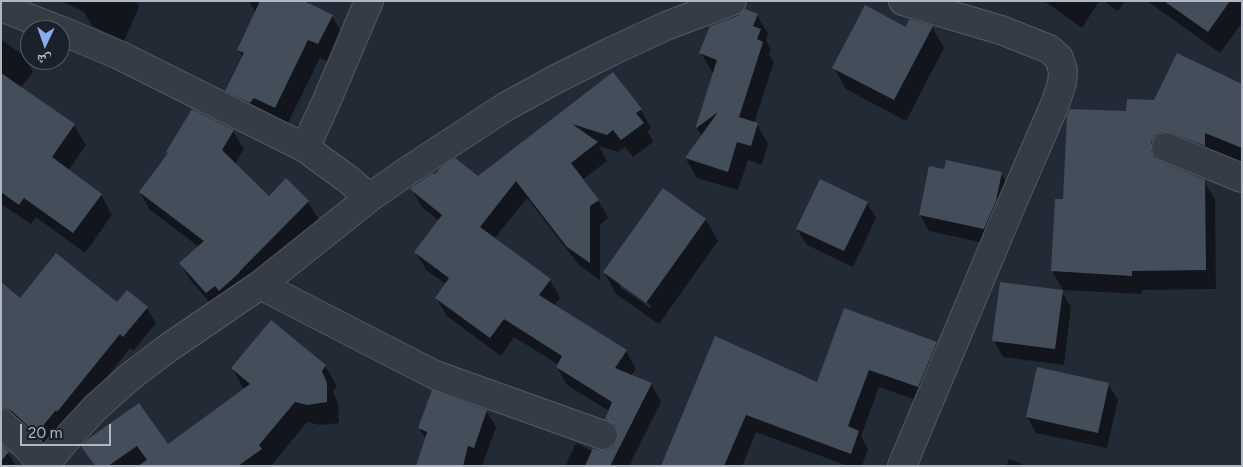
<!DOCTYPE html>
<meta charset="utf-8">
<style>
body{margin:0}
#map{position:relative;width:1243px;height:467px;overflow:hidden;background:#222a36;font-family:Figtree,"Noto Naskh Arabic",sans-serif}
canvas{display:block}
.frame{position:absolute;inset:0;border:2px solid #b0b7c3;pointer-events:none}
.north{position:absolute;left:20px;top:20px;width:50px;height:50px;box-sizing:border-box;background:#1b212b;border:1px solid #575d68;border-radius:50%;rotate:183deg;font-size:14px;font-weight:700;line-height:20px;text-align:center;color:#b0b7c3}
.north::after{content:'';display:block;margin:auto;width:18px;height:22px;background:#8baded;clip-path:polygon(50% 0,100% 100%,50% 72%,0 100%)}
.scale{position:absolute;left:20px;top:424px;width:91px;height:22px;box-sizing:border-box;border:2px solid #b0b7c3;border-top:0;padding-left:6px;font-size:15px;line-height:18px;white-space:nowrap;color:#b0b7c3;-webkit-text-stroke:4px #1b212b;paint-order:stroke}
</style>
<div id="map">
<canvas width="1243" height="467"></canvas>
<div class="frame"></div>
<div class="north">ش</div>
<div class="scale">20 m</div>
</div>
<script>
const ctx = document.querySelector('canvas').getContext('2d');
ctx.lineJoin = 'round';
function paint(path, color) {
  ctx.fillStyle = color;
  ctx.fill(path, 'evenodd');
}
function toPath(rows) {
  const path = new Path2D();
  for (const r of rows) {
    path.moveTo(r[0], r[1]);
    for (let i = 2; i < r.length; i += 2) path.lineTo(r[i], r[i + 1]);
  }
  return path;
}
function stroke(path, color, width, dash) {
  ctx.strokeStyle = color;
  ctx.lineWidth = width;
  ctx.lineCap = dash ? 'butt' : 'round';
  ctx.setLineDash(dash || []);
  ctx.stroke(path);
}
paint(toPath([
 [61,1,136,1,139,7,124,41,92,26,84,12],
 [249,1,310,1,308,5,332,16,343,35,329,63,320,58,286,127,238,110,226,90,243,57,238,50,256,13],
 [1044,1,1099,1,1082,28],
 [1104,1,1125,1,1118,11],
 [1147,1,1242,1,1242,23,1220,53],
 [757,15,768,34,766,40,771,49,769,54,774,62,754,123,757,124,768,144,762,165,748,160,738,190,697,178,686,159,702,137,697,129,714,73,712,72,701,53],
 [932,27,944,48,906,121,846,89,834,68,906,28],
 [1,39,24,56,33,72,5,108,1,105],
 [613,74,641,110,651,128,647,131,653,142,633,157,625,147,618,152,599,146,607,161,582,180,598,200,608,218,600,225,600,280,579,265,527,198,494,239,550,280,560,298,554,306,626,351,636,369,631,376,651,384,661,402,629,466,565,466,576,443,592,451,605,452,614,448,619,438,617,437,606,419,609,411,567,385,557,367,559,365,514,337,501,356,447,316,436,298,446,284,426,270,416,252,439,221,422,207,412,189,478,178],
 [1242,85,1242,162,1215,151,1215,164,1162,160,1162,163,1204,181,1215,200,1216,289,1142,290,1142,294,1063,290,1052,271,1056,200,1064,200,1127,112,1155,101],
 [192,111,233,131,244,149,235,164,269,197,286,180,308,202,319,220,249,290,217,311,191,281,180,263,199,247,150,210,140,193,169,155],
 [1,125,74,125,86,145,68,171,101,195,112,215,85,253,36,217,31,224,1,204],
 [930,168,945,170,1001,174,1010,189,993,245,929,231,920,215],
 [663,190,706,220,718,241,659,324,616,294,604,272],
 [620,284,652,306,650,308,620,287],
 [867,203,876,218,853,267,807,245,797,229],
 [1,284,20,299,117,304,127,292,147,308,156,323,133,351,130,348,67,427,46,449,1,426],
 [1062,292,1071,307,1064,365,1003,357,994,341],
 [716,338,818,384,936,343,946,360,928,404,879,387,861,436,868,449,862,466,848,466,756,432,742,466,668,466],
 [325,366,337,386,333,392,338,404,339,423,320,425,307,422,271,466,94,466,83,446,168,446,244,390,232,368],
 [1038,369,1108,384,1118,400,1107,448,1036,433,1027,417],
 [486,411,496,427,482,466,418,466,426,439,419,428],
 [1,446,8,453,16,466,1,466],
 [1009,459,1027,466,1006,466]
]), '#0007');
paint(toPath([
 [260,1,304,1,333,15,318,44,308,40,275,108,254,98,250,103,225,91,244,53,237,50],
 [1164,1,1230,1,1208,32],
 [865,5,906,27,909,19,933,26,894,100,832,68],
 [745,9,758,14,753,26,761,29,757,39,763,42,739,117,758,123,751,146,737,142,728,172,685,158,718,112,695,129,717,60,699,53,710,26,738,16],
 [1177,53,1242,84,1242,148,1205,133,1205,146,1172,133,1164,132,1156,135,1151,142,1151,150,1154,157,1160,161,1205,180,1206,270,1132,271,1132,276,1051,271,1055,199,1063,199,1067,116,1070,109,1126,111,1127,99,1154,100],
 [613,72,642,109,636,113,644,123,621,140,613,130,607,135,572,124,598,142,571,163,599,200,590,206,590,263,567,247,516,181,480,227,551,279,539,295,627,350,615,368,652,383,610,466,585,466,593,448,598,450,606,450,613,447,617,441,618,433,615,425,605,419,612,402,556,367,562,356,504,319,490,338,435,298,449,278,414,252,442,215,410,189,412,187,433,173,435,174,440,168,455,158,478,176],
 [1,73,75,124,52,157,102,194,73,233,24,198,19,205,1,192],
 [192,109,234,130,222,150,269,196,286,178,309,201,240,271,240,272,219,291,215,286,206,293,179,263,204,241,139,192,168,153,166,152],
 [946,160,1002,172,996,201,984,229,919,215,929,166,944,169],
 [820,179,868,202,844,251,796,229],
 [663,188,706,219,646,303,603,272],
 [56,253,117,302,127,290,148,307,123,337,120,334,57,412,56,410,36,434,12,411,5,408,1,408,1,282,20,298],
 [1000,282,1063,290,1055,349,992,341],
 [844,308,937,342,918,387,869,370,848,426,859,431,851,454,746,415,724,466,661,466,715,336,817,382],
 [271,320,326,365,322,371,327,383,327,402,307,405,295,402,259,445,262,449,238,466,138,466,147,460,137,446,108,466,95,466,81,446,88,439,139,403,168,444,250,384,231,368],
 [1037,367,1109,383,1098,433,1026,417],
 [432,390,487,410,474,448,468,446,463,466,416,466,427,432,418,428],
 [1,444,9,452,1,461]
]), '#444d5a');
const minor = toPath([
 [1,7,59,30],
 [60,30,119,55,305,148,349,180,369,198],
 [1166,147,1242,178],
 [305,148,327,100,369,1],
 [260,285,435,375,603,435],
 [1,423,25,445,44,465],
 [44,466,64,442,95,408,131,376,168,348,260,285,369,198,409,170,505,107,558,78,612,51,666,26,732,1],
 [902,466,1010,208,1055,104,1062,83,1063,71,1059,58,1049,49,1001,30,903,1]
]);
stroke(minor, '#535a64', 30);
stroke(minor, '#363c46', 28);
</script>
